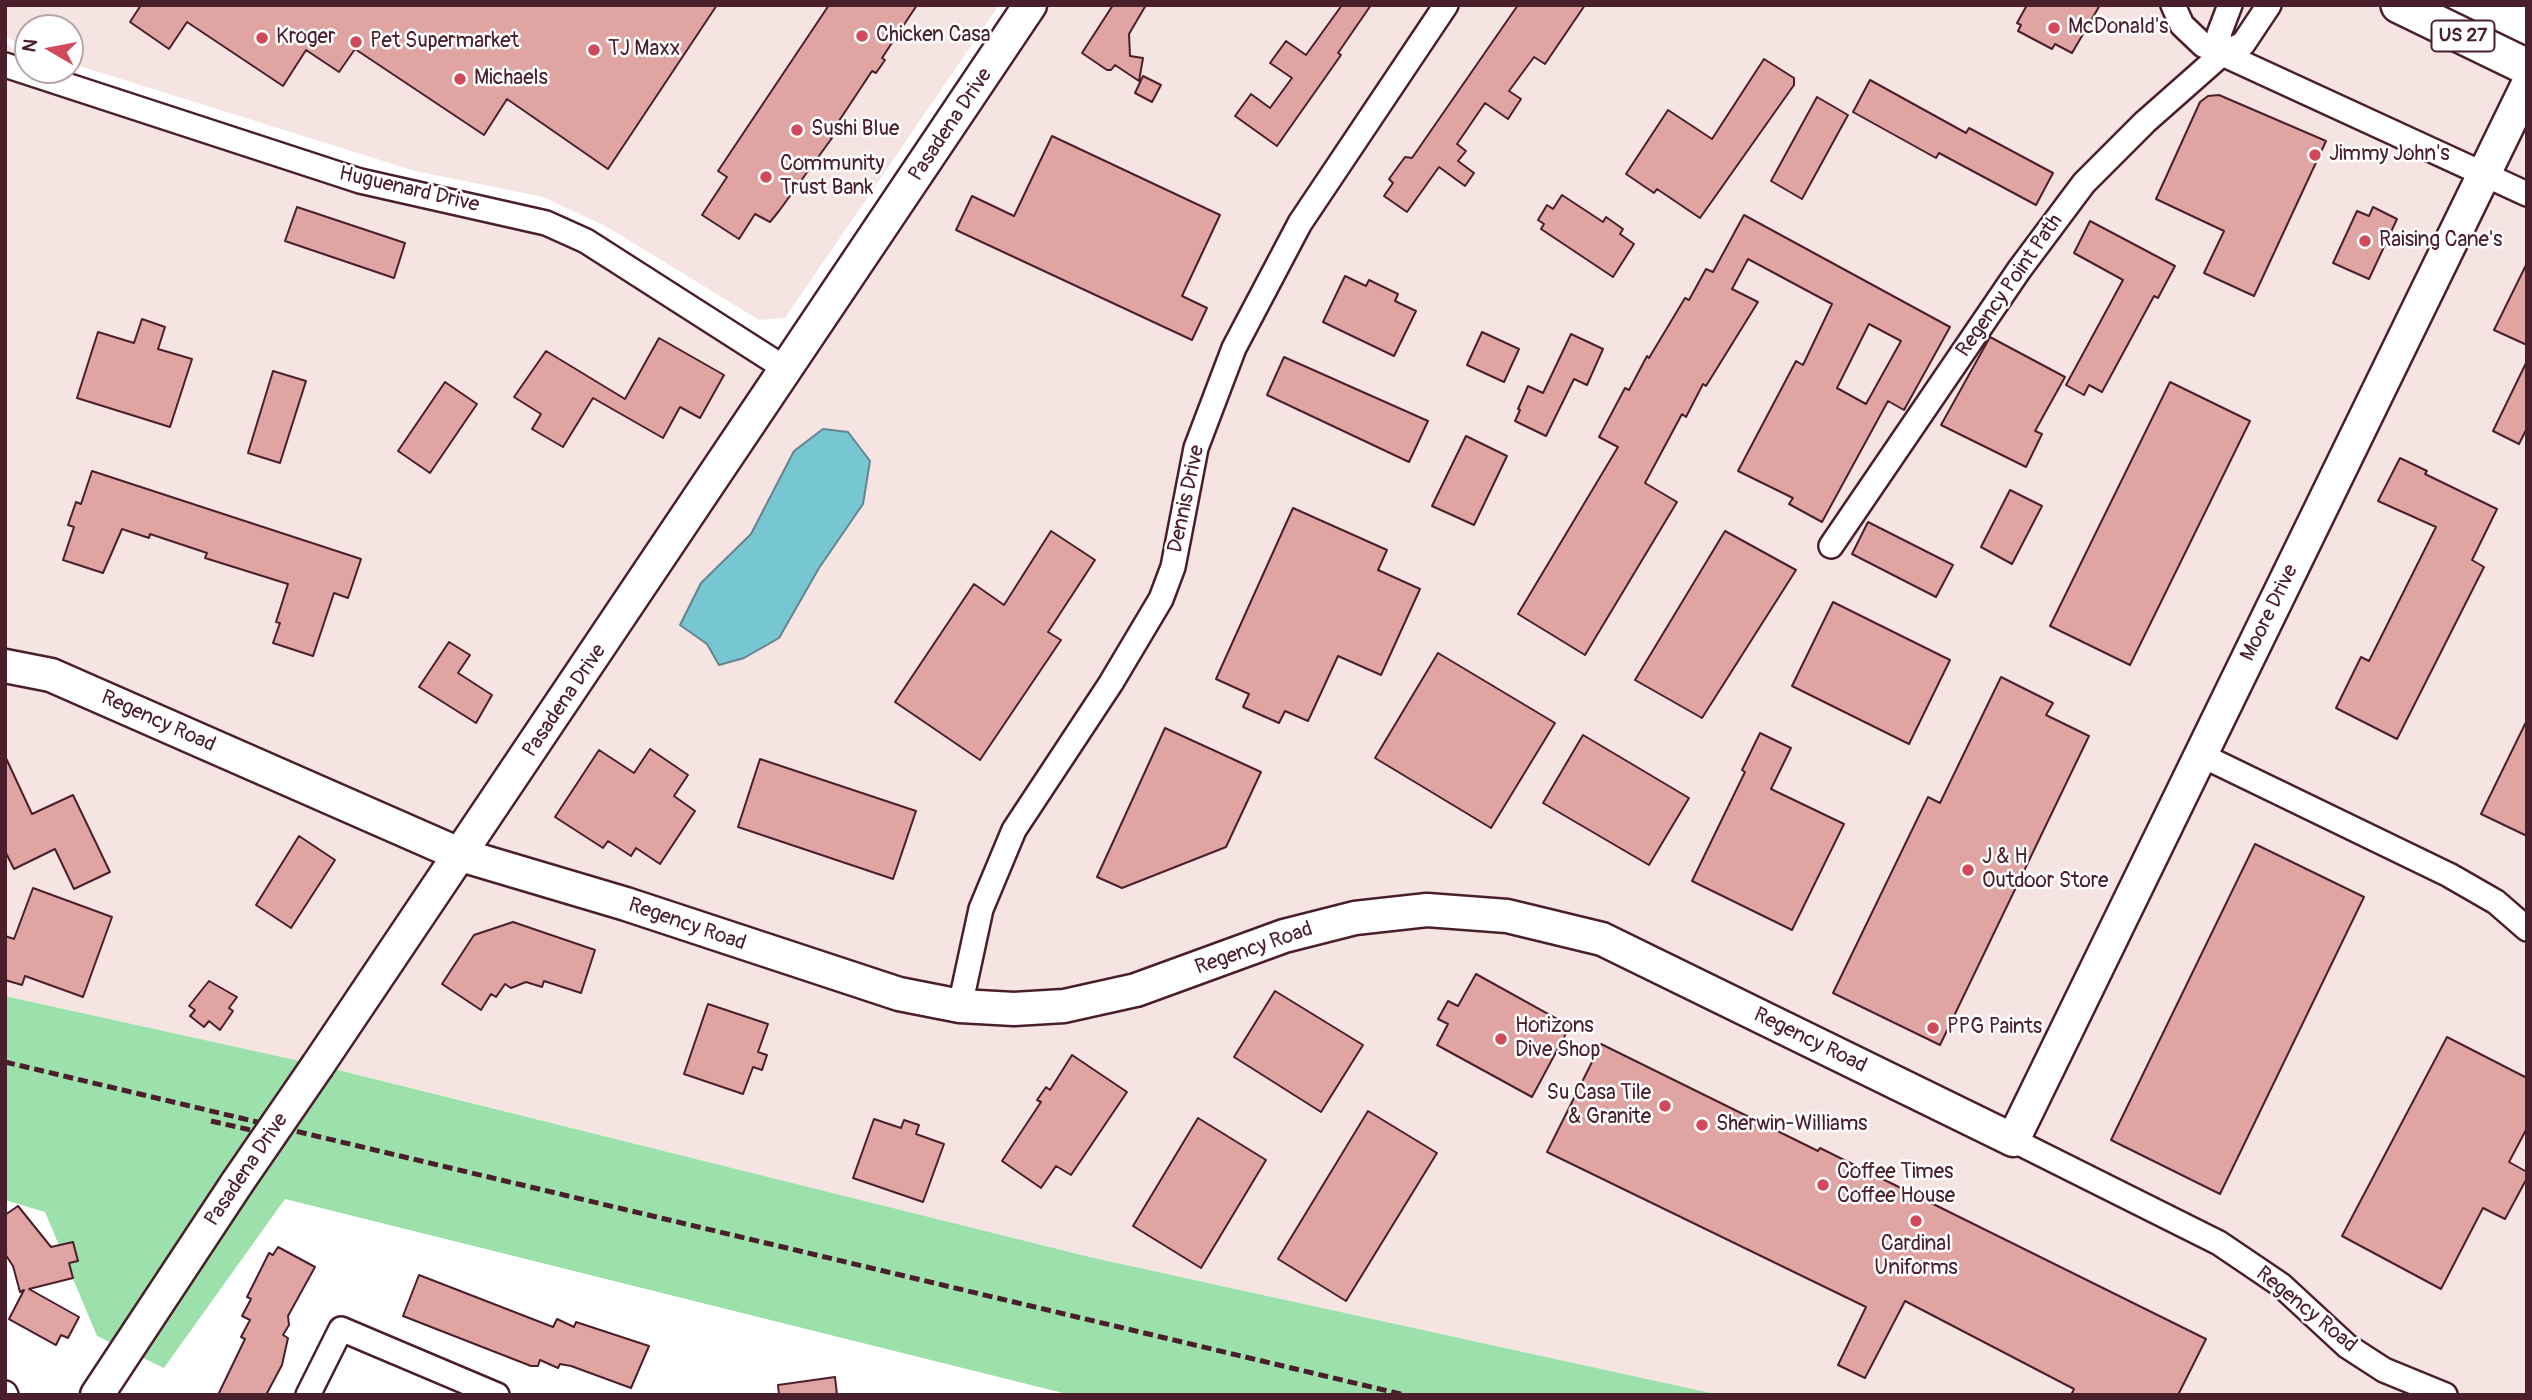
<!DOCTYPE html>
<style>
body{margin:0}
#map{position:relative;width:2532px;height:1400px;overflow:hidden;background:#fff;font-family:Pangolin,sans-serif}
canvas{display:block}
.frame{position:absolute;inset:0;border:7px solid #4a1f2b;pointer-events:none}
.north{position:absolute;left:14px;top:14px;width:70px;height:70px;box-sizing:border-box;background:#fff;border:2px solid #b7a5aa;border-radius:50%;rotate:280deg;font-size:19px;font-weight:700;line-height:28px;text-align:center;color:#4a1f2b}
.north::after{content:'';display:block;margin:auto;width:24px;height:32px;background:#d1495b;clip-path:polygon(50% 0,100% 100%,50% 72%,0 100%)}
</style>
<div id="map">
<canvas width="2532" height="1400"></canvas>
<div class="frame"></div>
<div class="north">N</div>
</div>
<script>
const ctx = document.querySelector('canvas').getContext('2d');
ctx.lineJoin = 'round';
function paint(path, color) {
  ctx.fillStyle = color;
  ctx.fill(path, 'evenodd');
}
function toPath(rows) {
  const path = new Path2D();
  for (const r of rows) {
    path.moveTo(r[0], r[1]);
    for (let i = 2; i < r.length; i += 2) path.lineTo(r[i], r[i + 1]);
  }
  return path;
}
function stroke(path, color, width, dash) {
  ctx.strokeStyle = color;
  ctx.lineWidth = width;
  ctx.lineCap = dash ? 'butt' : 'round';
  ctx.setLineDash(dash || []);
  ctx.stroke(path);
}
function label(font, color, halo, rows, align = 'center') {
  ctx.font = font + ' Pangolin,sans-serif';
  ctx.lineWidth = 5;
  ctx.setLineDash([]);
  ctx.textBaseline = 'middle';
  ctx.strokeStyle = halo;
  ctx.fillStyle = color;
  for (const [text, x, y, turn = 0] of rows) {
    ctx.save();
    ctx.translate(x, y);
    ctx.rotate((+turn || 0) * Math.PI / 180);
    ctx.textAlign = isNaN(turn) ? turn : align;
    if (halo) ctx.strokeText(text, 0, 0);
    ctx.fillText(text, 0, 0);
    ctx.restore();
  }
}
paint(toPath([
 [5,5,999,5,785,318,759,320,607,227,543,197,415,171,70,63,70,28,28,28,28,49,5,36],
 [1030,5,2399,5,2527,67,2527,1395,1720,1395,1094,1258,318,1065,5,996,5,43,28,58,28,70,68,86,546,223,786,369]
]), '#f6e4e3');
paint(toPath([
 [5,996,318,1065,1094,1258,1720,1395,1071,1395,285,1199,164,1368,97,1336,45,1212,5,1200]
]), '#9ce1ac');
const water = toPath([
 [823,429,848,432,870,461,863,504,819,568,779,638,744,658,719,665,707,644,680,625,701,583,751,534,794,451,823,429]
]);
paint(water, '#77c7d2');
stroke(water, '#65848f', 2);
const building = toPath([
 [141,5,717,5,608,169,507,99,484,135,355,49,339,72,306,50,283,86,187,22,169,49,130,22,141,5],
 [829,5,917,5,882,58,885,60,876,73,872,71,829,136,832,138,779,211,770,222,755,214,739,239,702,215,727,177,718,171,829,5],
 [1113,5,1146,5,1129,34,1130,56,1143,58,1139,81,1115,65,1111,70,1107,70,1082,53,1113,5],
 [1342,5,1371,5,1338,53,1341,55,1277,146,1235,116,1251,94,1270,108,1292,78,1270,63,1286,41,1306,55,1342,5],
 [1518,5,1585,5,1545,64,1534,57,1509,91,1521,99,1508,119,1485,103,1457,144,1466,151,1458,161,1474,173,1465,186,1439,167,1407,212,1384,196,1393,183,1389,179,1405,157,1412,158,1518,5],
 [2027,5,2100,5,2072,53,2055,44,2052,49,2018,31,2021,25,2017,23,2027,5],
 [1764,59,1794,78,1794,85,1700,218,1657,189,1654,193,1626,174,1668,110,1712,139,1764,59],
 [1143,76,1161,85,1152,102,1135,93,1143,76],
 [1870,80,1966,133,1969,128,2053,173,2036,205,1939,153,1936,158,1853,112,1870,80],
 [2219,95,2326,141,2254,296,2204,273,2224,231,2156,199,2200,102,2208,96,2219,95],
 [1817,97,1848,115,1802,199,1771,181,1817,97],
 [1052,136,1220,215,1182,296,1207,308,1192,340,956,230,972,196,1014,216,1052,136],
 [1562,195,1603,222,1606,217,1623,229,1620,234,1634,244,1613,277,1541,229,1544,224,1538,220,1547,205,1553,209,1562,195],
 [297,207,405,243,394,278,285,241,297,207],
 [2373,207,2397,219,2369,279,2333,263,2357,211,2369,216,2373,207],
 [1744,215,1950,327,1904,410,1888,401,1822,522,1789,504,1793,498,1738,471,1796,361,1803,365,1832,304,1748,259,1732,289,1758,302,1706,386,1703,384,1686,417,1682,414,1645,483,1677,502,1585,655,1518,614,1618,447,1599,437,1625,388,1629,390,1647,356,1649,358,1685,298,1689,300,1706,269,1713,272,1744,215],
 [1869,324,1901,341,1866,404,1837,388,1869,324],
 [2090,221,2175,266,2158,298,2154,296,2102,392,2089,385,2084,395,2066,385,2123,280,2074,253,2090,221],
 [2527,263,2527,345,2494,330,2527,263],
 [1345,276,1366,286,1369,280,1398,294,1395,301,1416,311,1394,356,1323,322,1345,276],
 [142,319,165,327,158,349,192,359,170,427,77,398,98,332,134,343,142,319],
 [1482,332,1519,349,1504,382,1467,365,1482,332],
 [1571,334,1603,349,1587,385,1574,379,1546,436,1515,421,1520,410,1518,409,1528,386,1543,393,1571,334],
 [1990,337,2065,377,2035,431,2042,434,2026,467,1941,425,1990,337],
 [659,338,724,375,700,418,680,407,663,438,593,398,563,447,532,429,541,414,514,397,546,351,625,399,659,338],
 [1284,357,1428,421,1409,462,1267,395,1284,357],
 [2527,361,2527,428,2519,444,2493,431,2527,361],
 [273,371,306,381,280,463,248,453,273,371],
 [445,382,477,404,430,473,398,451,445,382],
 [2170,382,2250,421,2130,665,2050,626,2170,382],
 [1466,436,1507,456,1474,525,1432,506,1466,436],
 [2400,458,2427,471,2425,474,2497,509,2472,560,2484,567,2397,739,2336,708,2361,657,2369,661,2436,527,2378,501,2400,458],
 [92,471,361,559,348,598,334,593,313,656,273,643,280,623,276,622,288,584,205,558,207,553,150,534,149,538,122,529,103,573,63,560,74,527,68,525,76,502,81,504,92,471],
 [2010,490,2042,506,2012,564,1981,547,2010,490],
 [1293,508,1387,550,1378,570,1420,589,1381,675,1338,656,1308,721,1285,711,1279,723,1243,707,1249,694,1216,679,1293,508],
 [1868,522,1953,565,1936,597,1852,554,1868,522],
 [1051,531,1095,560,1048,632,1061,640,980,760,895,702,974,584,1004,605,1051,531],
 [1725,531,1796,570,1702,718,1635,680,1725,531],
 [1833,602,1950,660,1909,744,1792,686,1833,602],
 [449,642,470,655,458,673,492,695,476,723,419,687,449,642],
 [1438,653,1555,723,1491,828,1375,758,1438,653],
 [2001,677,2053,703,2046,715,2089,736,1940,1045,1833,993,1928,797,1940,803,2001,677],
 [2527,720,2527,836,2481,814,2527,720],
 [1165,728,1261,772,1226,847,1122,888,1097,877,1165,728],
 [1760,733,1791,748,1771,789,1844,824,1792,930,1692,881,1745,772,1742,770,1760,733],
 [1583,735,1689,798,1649,865,1543,803,1583,735],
 [650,749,688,775,674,796,695,811,660,864,636,848,631,856,608,841,603,848,555,817,599,750,634,773,650,749],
 [5,756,32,814,73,795,110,872,74,889,55,849,14,869,5,851,5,756],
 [760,759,916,811,893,879,738,827,760,759],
 [299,836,335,860,291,928,256,905,299,836],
 [2255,844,2364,897,2220,1194,2111,1140,2255,844],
 [33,888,112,917,83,997,25,976,22,985,5,980,5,936,14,939,33,888],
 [513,922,595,950,581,993,544,981,542,987,526,982,511,988,505,984,496,997,491,994,481,1010,442,984,474,935,513,922],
 [1476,974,1570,1026,1532,1097,1437,1045,1448,1024,1438,1019,1448,1001,1458,1006,1476,974],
 [209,981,237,997,229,1008,233,1011,220,1030,209,1021,204,1027,190,1016,195,1010,189,1006,209,981],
 [1275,991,1363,1045,1321,1112,1234,1057,1275,991],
 [708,1004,768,1024,758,1052,767,1055,762,1070,753,1067,743,1094,684,1074,708,1004],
 [2447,1037,2527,1078,2527,1128,2509,1162,2527,1172,2527,1178,2505,1219,2483,1208,2441,1289,2342,1236,2447,1037],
 [1601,1044,1818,1151,1820,1148,2206,1339,2178,1395,2071,1395,2074,1389,1905,1301,1865,1378,1838,1365,1866,1307,1547,1152,1601,1044],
 [1072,1055,1127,1092,1071,1175,1056,1166,1041,1188,1002,1161,1041,1102,1037,1100,1046,1087,1050,1090,1072,1055],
 [1368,1111,1437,1153,1346,1301,1278,1259,1368,1111],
 [1198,1118,1266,1160,1201,1268,1133,1226,1198,1118],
 [874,1119,901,1128,904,1120,919,1125,916,1134,944,1144,923,1202,853,1178,874,1119],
 [18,1206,51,1247,73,1242,78,1261,69,1263,73,1278,29,1289,79,1317,68,1338,61,1335,56,1345,9,1319,24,1290,20,1292,13,1266,5,1254,5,1215,18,1206],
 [278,1247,315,1267,288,1316,289,1325,283,1335,288,1338,282,1365,266,1395,218,1395,245,1339,241,1337,250,1320,242,1316,251,1299,247,1297,269,1253,273,1255,278,1247],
 [419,1275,553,1327,557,1319,574,1327,576,1322,649,1346,631,1388,571,1366,560,1364,558,1368,540,1360,538,1366,531,1366,403,1316,419,1275],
 [835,1377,837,1395,779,1395,778,1385,835,1377]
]);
paint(building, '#e0a5a3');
stroke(building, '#4a1f2b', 2);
const street = toPath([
 [2173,5,2182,25,2203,45,2527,194],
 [2230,5,2219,34,2222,54,2243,44,2269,5],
 [5,65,360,181,546,223,586,241,786,369],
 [1831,546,2019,270,2084,183,2145,122,2222,54],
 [2201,755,2449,875,2496,902,2527,929],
 [960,1006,981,909,1014,830,1111,683,1161,599,1173,567,1196,448,1234,348,1300,223,1446,5],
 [2013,1140,2219,1243,2281,1285,2347,1346,2384,1370,2445,1395],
 [5,1393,6,1395],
 [308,1395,341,1329,497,1395]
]);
const secondary = toPath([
 [5,666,51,675,461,855,626,904,899,994,960,1006,1014,1009,1064,1006,1136,990,1284,936,1355,918,1427,910,1507,916,1602,939,2013,1140,2527,86],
 [318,1065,1030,5],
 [97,1395,237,1183]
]);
const primary = toPath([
 [2399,5,2527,67]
]);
stroke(street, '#4a1f2b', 28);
stroke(secondary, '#4a1f2b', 37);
stroke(primary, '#4a1f2b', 40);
stroke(street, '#fff', 23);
stroke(secondary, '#fff', 32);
stroke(primary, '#fff', 35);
stroke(toPath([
 [5,1062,1405,1395],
 [211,1121,286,1138]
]), '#4a1f2b', 5, [10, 5]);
const secondaryBridge = toPath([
 [237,1183,318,1065]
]);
stroke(secondaryBridge, '#4a1f2b', 37, []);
stroke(secondaryBridge, '#fff', 32);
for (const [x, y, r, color] of [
 [2054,28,7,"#d1495b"],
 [862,36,7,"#d1495b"],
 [262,38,7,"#d1495b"],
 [356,42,7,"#d1495b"],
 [594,50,7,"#d1495b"],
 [460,79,7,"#d1495b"],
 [797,130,7,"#d1495b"],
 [2315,155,7,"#d1495b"],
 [766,177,7,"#d1495b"],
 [2365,241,7,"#d1495b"],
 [1968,870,7,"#d1495b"],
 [1933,1028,7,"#d1495b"],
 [1501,1039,7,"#d1495b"],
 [1665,1106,7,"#d1495b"],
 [1702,1125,7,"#d1495b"],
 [1823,1185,7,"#d1495b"],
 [1916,1221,7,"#d1495b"]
]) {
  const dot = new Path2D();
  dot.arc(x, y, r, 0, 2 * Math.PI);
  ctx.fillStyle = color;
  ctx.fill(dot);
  stroke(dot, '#fff', 2.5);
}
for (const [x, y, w] of [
 [2463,36,63]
]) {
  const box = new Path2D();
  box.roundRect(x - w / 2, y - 15.5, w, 31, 5);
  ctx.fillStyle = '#fff';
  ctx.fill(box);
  stroke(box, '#4a1f2b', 2);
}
label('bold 19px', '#4a1f2b', null, [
 ["US 27",2463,36]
]);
label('21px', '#4a1f2b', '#fff', [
 ["McDonald's",2068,28],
 ["Chicken Casa",876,36],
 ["Kroger",276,38],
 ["Pet Supermarket",370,42],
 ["TJ Maxx",608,50],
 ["Michaels",474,79],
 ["Sushi Blue",811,130],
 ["Jimmy John's",2329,155],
 ["Community",780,165],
 ["Trust Bank",780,189],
 ["Raising Cane's",2379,241],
 ["J & H",1982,858],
 ["Outdoor Store",1982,882],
 ["Horizons",1515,1027],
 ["Dive Shop",1515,1051],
 ["PPG Paints",1947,1028],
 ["Su Casa Tile",1651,1094,"right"],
 ["& Granite",1651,1118,"right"],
 ["Sherwin-Williams",1716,1125],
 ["Coffee Times",1837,1173],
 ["Coffee House",1837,1197],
 ["Cardinal",1916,1245,"center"],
 ["Uniforms",1916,1269,"center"]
], 'left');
label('21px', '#4a1f2b', '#fff', [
 ["Pasadena Drive",951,125,-56],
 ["Huguenard Drive",409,190,13],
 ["Regency Point Path",2010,286,-55],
 ["Dennis Drive",1187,499,-78],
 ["Moore Drive",2270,613,-64],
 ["Pasadena Drive",565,701,-56],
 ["Regency Road",158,722,24],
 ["Regency Road",687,925,19],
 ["Regency Road",1254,949,-19],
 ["Regency Road",1810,1041,26],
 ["Pasadena Drive",247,1170,-56],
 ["Regency Road",2306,1310,39]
]);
</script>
